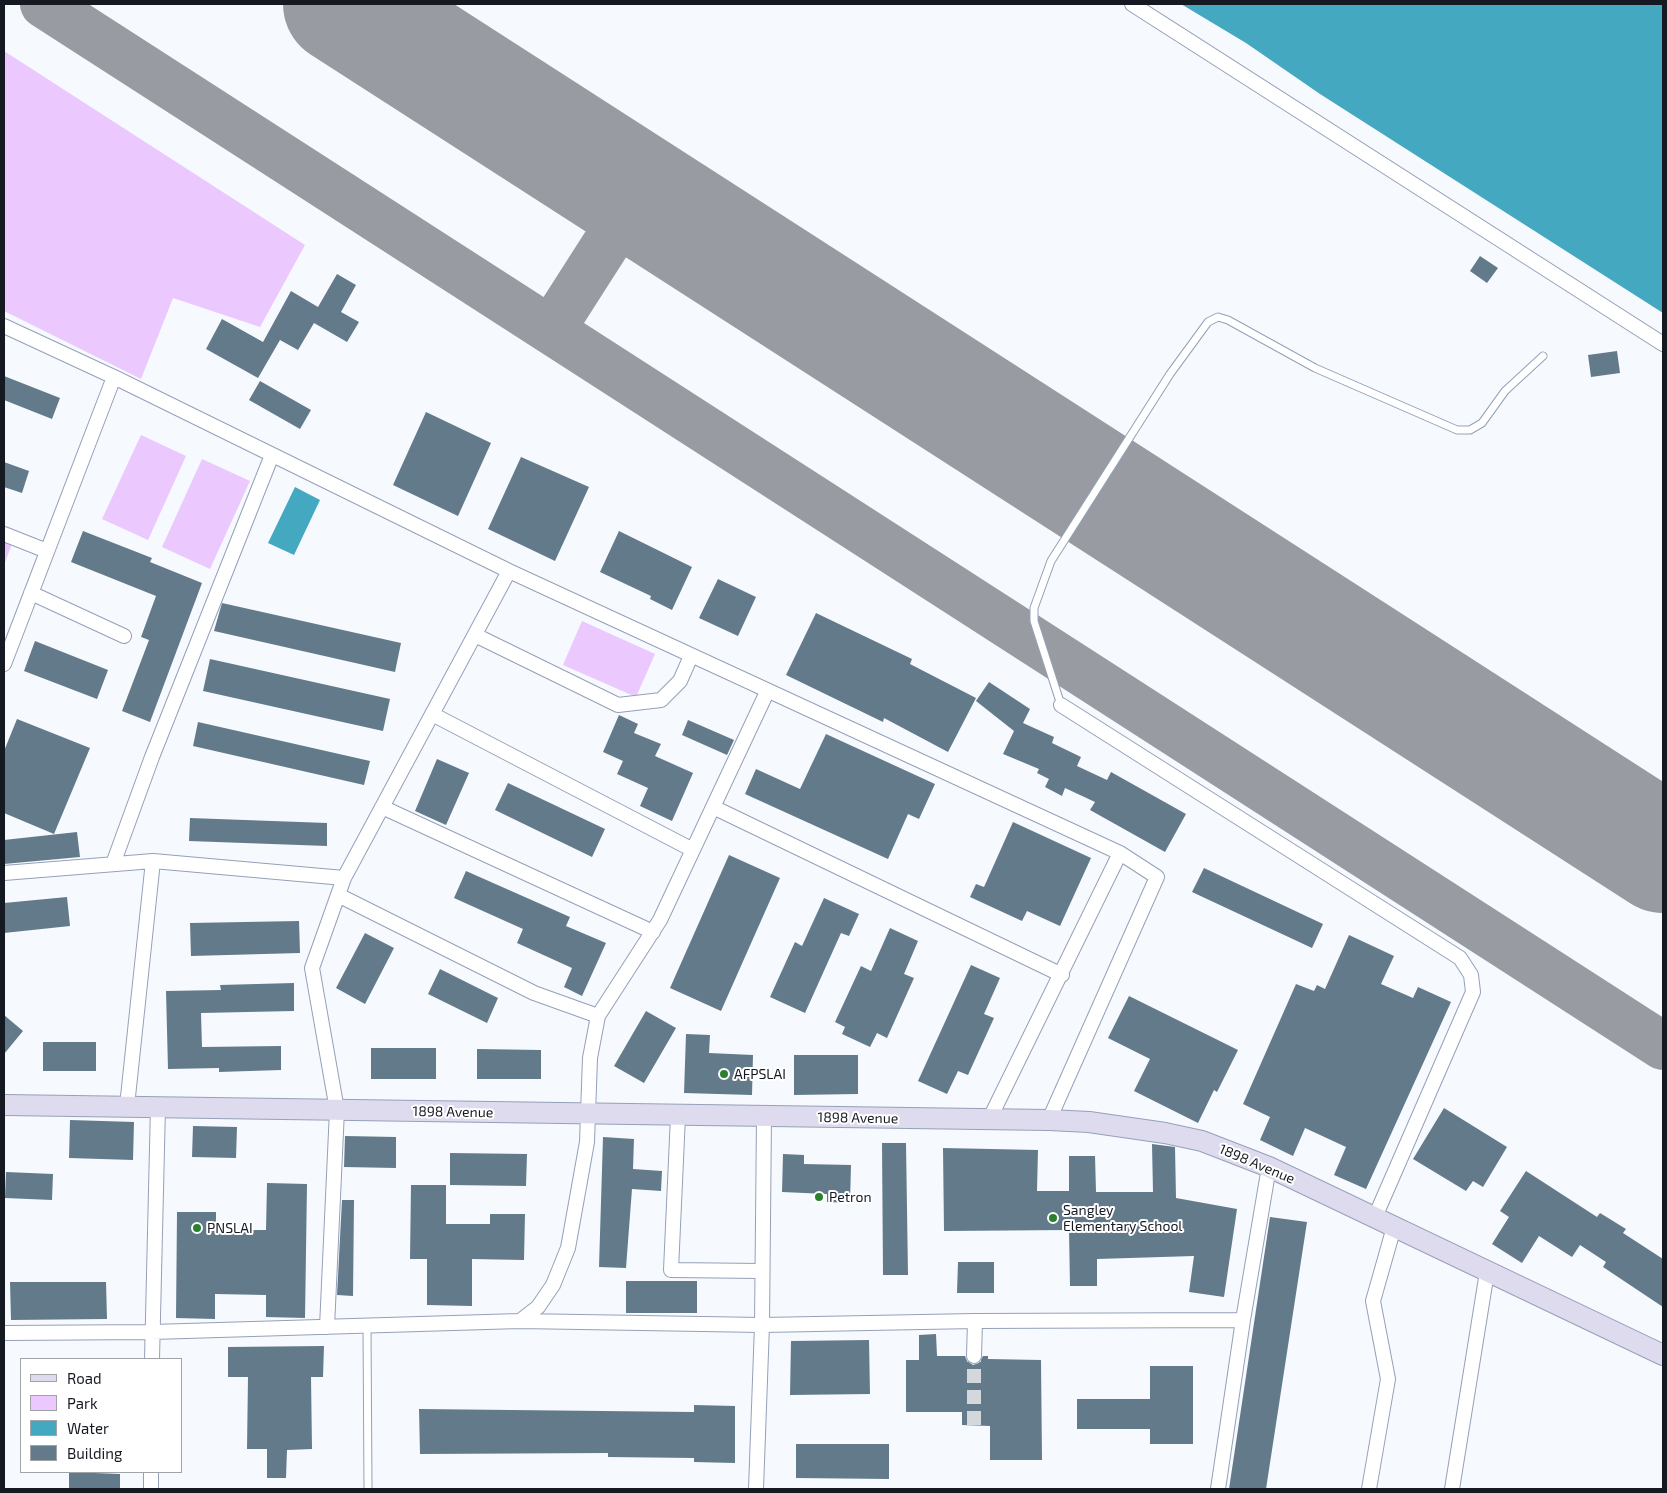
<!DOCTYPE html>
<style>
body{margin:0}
#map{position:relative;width:1667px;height:1493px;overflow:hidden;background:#f6f9fe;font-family:"Exo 2",sans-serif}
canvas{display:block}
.frame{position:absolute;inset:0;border:5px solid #151a22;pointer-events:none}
.legend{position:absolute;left:20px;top:1358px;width:162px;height:115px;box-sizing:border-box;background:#fff;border:1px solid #a1a3a7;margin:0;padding:6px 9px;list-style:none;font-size:15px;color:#151a22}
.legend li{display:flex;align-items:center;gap:10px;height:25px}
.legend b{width:25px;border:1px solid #a1a3a7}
</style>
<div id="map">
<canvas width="1667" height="1493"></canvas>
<div class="frame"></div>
<ul class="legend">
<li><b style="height:6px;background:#dedbef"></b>Road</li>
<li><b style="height:14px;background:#ebc8fe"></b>Park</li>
<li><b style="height:14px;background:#44a8c0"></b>Water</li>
<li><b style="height:14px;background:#637a8b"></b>Building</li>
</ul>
</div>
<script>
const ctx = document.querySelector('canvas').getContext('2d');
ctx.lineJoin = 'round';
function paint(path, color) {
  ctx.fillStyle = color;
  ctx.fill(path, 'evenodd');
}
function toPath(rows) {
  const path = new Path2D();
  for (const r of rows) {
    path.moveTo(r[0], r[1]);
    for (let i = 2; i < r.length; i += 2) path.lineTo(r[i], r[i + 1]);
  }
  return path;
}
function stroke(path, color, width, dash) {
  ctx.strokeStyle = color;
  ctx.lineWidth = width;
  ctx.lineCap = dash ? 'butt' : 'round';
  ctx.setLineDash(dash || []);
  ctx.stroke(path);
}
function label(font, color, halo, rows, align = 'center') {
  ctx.font = font + ' "Exo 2",sans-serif';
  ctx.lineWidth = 4;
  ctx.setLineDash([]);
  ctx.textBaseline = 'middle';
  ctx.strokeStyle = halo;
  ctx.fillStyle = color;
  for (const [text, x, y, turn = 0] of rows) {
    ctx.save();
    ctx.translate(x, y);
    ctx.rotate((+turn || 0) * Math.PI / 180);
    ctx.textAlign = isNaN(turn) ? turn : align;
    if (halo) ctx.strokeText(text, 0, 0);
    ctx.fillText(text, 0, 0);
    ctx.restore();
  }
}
paint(toPath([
 [4,51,305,245,260,327,173,298,141,379,4,311],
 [141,435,186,456,148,540,102,519],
 [202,459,250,481,210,569,162,547],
 [4,541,12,544,4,565],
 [582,621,655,654,636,697,563,665]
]), '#ebc8fe');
paint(toPath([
 [1181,4,1663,4,1663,313,1320,94,1246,43],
 [295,487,320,500,294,555,268,543]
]), '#44a8c0');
stroke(toPath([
 [44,4,1663,1046],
 [551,330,638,194]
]), '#989ca2', 48);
stroke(toPath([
 [343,4,1663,853]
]), '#989ca2', 120);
paint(toPath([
 [1480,256,1498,268,1487,283,1470,271],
 [337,274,356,285,341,312,359,322,347,342,314,323,298,350,280,340,258,378,206,349,222,319,263,342,291,291,318,307],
 [1617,351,1620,373,1591,377,1588,355],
 [4,376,60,398,52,419,4,400],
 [260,381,311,410,300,429,249,400],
 [426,412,491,443,458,516,393,485],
 [521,457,589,487,555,561,488,529],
 [4,462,29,471,22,493,4,487],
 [83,531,152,558,150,562,202,583,150,722,122,711,149,640,141,637,156,596,71,562],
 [619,531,692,567,672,610,650,599,651,596,600,572],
 [718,579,756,597,738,636,699,618],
 [222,603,401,643,395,672,214,631],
 [816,613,912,659,910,664,976,698,948,752,884,718,883,722,786,675],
 [35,641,108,670,97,699,24,671],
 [210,659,390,699,383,731,203,691],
 [989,682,1030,709,1023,723,1054,737,1052,743,1081,757,1077,766,1107,780,1111,772,1186,814,1165,852,1090,810,1095,802,1065,788,1062,796,1045,787,1049,779,1037,773,1039,769,1003,754,1014,731,976,701],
 [619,715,638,724,634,733,661,744,655,756,693,773,672,821,640,806,648,788,617,774,623,761,603,752],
 [17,719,90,748,54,834,4,813,4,751],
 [688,720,734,740,727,755,682,735],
 [198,722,370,761,364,785,193,746],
 [826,734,935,784,919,819,908,814,888,859,745,794,756,769,800,789],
 [437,759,469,773,446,825,415,811],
 [508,783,605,829,592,857,495,810],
 [190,818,327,823,327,846,189,841],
 [1013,822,1091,858,1060,926,1027,911,1022,921,970,897,976,884,984,887],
 [77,832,80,857,4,864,4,840],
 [729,855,780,878,721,1011,670,988],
 [1204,868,1323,924,1312,948,1192,892],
 [466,871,570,917,566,926,606,943,582,996,564,987,572,968,517,943,523,929,454,898],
 [67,897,70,926,4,933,4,903],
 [824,898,859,914,849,936,841,933,805,1013,770,997,795,942,802,946],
 [299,921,300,953,191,956,190,923],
 [890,928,918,941,904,974,914,978,887,1038,877,1033,870,1047,842,1034,845,1027,835,1022,861,966,871,971],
 [365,933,394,948,365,1004,336,988],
 [1349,935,1394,956,1381,984,1413,998,1418,987,1451,1002,1366,1189,1334,1175,1346,1147,1305,1128,1293,1156,1260,1140,1270,1117,1243,1104,1296,984,1314,991,1317,985,1325,989],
 [971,965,1000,978,984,1014,994,1018,968,1075,958,1071,947,1094,918,1081],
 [440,969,498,998,487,1023,428,994],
 [294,983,294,1011,201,1013,202,1047,281,1046,281,1070,219,1072,219,1068,168,1069,166,991,221,990,220,985],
 [1129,996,1238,1050,1217,1092,1214,1090,1198,1123,1134,1091,1150,1059,1108,1038],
 [646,1011,676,1028,644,1083,614,1066],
 [4,1015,23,1031,4,1054],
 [686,1034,710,1035,709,1053,753,1055,752,1095,684,1093],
 [43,1042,96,1042,96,1071,43,1071],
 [371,1048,436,1048,436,1079,371,1079],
 [477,1049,541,1050,541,1079,477,1079],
 [794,1055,858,1055,858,1094,794,1095],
 [1444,1108,1507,1147,1483,1187,1473,1181,1466,1191,1413,1159],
 [70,1120,134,1122,133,1160,69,1158],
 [193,1126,237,1127,236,1158,192,1157],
 [345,1136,396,1137,396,1168,344,1167],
 [603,1137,634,1139,633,1169,662,1171,661,1191,632,1189,626,1268,599,1267],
 [882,1143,906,1143,908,1275,883,1275],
 [1152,1144,1175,1147,1176,1198,1237,1209,1224,1297,1189,1292,1194,1256,1097,1259,1097,1286,1070,1286,1069,1230,944,1231,943,1148,1038,1150,1037,1191,1069,1191,1069,1156,1095,1156,1096,1192,1153,1192],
 [450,1153,527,1154,526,1186,450,1185],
 [783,1154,804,1155,804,1164,851,1165,850,1203,827,1202,827,1194,782,1192],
 [1526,1171,1597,1217,1600,1213,1626,1229,1623,1233,1663,1259,1663,1307,1603,1267,1606,1262,1580,1245,1572,1257,1539,1236,1522,1263,1492,1244,1509,1217,1500,1211],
 [6,1172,53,1174,52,1200,5,1198],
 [267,1183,307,1184,305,1318,266,1317,266,1295,215,1294,215,1319,176,1318,177,1212,216,1212,216,1230,266,1230],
 [411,1185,446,1185,446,1224,490,1224,490,1214,525,1214,524,1260,472,1259,472,1306,427,1305,427,1259,410,1259],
 [342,1200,354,1200,353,1296,337,1295],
 [1270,1217,1307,1222,1266,1489,1229,1489],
 [958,1262,994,1262,994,1293,957,1293],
 [626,1281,697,1281,697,1313,626,1313],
 [10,1282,106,1282,107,1319,11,1320],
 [936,1334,937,1356,965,1356,967,1361,973,1365,979,1363,983,1356,988,1356,988,1359,1041,1360,1042,1460,990,1460,990,1426,962,1425,962,1412,906,1412,906,1360,919,1360,919,1335],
 [869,1340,870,1394,790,1395,791,1341],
 [324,1346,323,1377,311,1377,312,1449,287,1450,286,1478,267,1478,267,1449,247,1449,248,1377,228,1377,228,1347],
 [1150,1366,1193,1366,1193,1444,1150,1444,1150,1429,1077,1429,1077,1399,1150,1399],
 [694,1405,735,1406,735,1463,694,1462,694,1458,608,1457,608,1453,420,1454,419,1409,694,1412],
 [796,1444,889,1444,889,1479,796,1478],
 [69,1472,120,1474,120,1489,69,1489]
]), '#637a8b');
stroke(toPath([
 [974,1425,974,1356]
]), '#d4d8dd', 14, [14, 7]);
const lane = toPath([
 [1061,705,1034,621,1034,608,1051,561,1170,374,1208,322,1218,317,1228,320,1315,368,1457,430,1470,430,1482,423,1505,391,1543,356],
 [367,1326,368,1489]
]);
const street = toPath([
 [1132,4,1663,344],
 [4,326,114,377,509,571,1120,853,1157,877,1049,1120],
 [4,534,47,551],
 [31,593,124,636],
 [475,635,618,705,661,700,680,681,691,656],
 [4,664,114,377],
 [1061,705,1460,958,1471,975,1473,992,1375,1217],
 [432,714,693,850],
 [382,807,653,932],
 [713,807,1062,975],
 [113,864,152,757,272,455],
 [4,873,153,861,344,878],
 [338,895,534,993,598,1016],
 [127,1106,153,861],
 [678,1116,671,1270,761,1271],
 [989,1120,1120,853],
 [520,1321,538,1307,553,1285,568,1248,587,1142,590,1058,598,1016,660,920,767,692],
 [327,1327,337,1110,312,968,344,878,509,571],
 [4,1333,152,1332,520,1321,762,1325,975,1321,1243,1320],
 [974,1356,975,1321],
 [152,1359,158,1106],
 [151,1489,151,1472],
 [756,1489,762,1325,764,1117],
 [1218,1489,1243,1320,1269,1167],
 [1369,1489,1388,1379,1373,1301,1394,1227],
 [1452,1489,1487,1272]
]);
const secondary = toPath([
 [4,1105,1049,1120,1089,1122,1165,1133,1202,1141,1269,1167,1663,1355]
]);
stroke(lane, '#95a0b8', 9);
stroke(street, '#95a0b8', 16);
stroke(secondary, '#95a0b8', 22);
stroke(lane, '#fff', 7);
stroke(street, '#fff', 14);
stroke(secondary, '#dedbef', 20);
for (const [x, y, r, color] of [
 [724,1074,5,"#29802e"],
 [819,1197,5,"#29802e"],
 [1053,1218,5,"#29802e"],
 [197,1228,5,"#29802e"]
]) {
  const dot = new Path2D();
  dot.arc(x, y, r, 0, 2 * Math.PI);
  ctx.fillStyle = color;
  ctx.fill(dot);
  stroke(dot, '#fff', 2);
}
label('14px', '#151a22', '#fff', [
 ["AFPSLAI",734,1074],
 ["Petron",829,1197],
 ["Sangley",1063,1210],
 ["Elementary School",1063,1226],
 ["PNSLAI",207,1228]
], 'left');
label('14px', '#151a22', '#fff', [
 ["1898 Avenue",453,1112,1],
 ["1898 Avenue",858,1118,1],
 ["1898 Avenue",1257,1164,23]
]);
</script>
